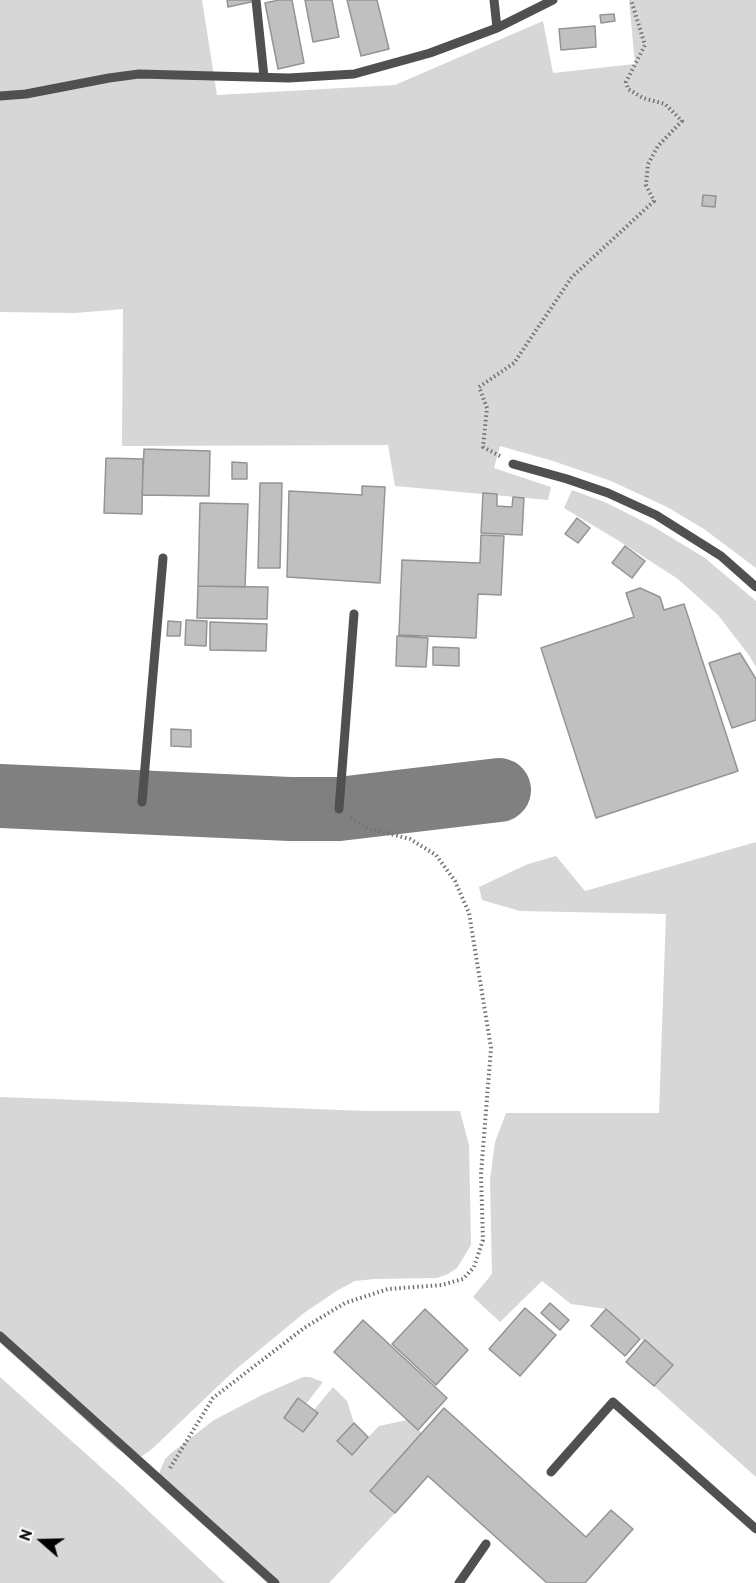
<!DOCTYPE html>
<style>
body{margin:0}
#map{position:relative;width:756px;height:1583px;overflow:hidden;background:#fff;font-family:"PT Sans",sans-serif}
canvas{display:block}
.north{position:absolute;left:12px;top:1511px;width:60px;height:60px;-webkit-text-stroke:4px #fff;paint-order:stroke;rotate:290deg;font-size:16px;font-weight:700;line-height:24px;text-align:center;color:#000}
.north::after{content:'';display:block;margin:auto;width:21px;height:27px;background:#000;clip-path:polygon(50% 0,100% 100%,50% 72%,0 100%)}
</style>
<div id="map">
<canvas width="756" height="1583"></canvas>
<div class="north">N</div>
</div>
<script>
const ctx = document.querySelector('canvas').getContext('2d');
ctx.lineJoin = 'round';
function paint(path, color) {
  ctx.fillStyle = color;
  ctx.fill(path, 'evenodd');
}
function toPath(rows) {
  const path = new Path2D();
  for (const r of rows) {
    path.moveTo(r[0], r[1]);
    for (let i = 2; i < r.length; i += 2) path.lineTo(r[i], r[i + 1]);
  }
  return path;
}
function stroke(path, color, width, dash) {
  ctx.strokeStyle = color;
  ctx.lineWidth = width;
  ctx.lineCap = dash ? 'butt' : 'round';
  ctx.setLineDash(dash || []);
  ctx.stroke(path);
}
paint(toPath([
 [0,0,202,0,217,95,395,85,543,21,553,73,635,64,629,0,756,0,756,568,704,529,667,507,611,481,553,461,500,446,494,468,551,487,548,500,395,486,388,445,122,446,123,309,75,313,0,312],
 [572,490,607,503,654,527,705,558,756,601,756,667,748,654,718,615,678,579,619,541,564,508],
 [756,842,756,1477,654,1386,672,1365,606,1309,571,1304,542,1281,500,1322,473,1297,492,1274,490,1180,495,1142,506,1113,659,1113,666,914,520,911,482,900,479,887,528,864,556,856,585,891],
 [0,1097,367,1111,460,1111,469,1145,471,1245,457,1268,448,1274,437,1278,374,1279,355,1281,338,1290,304,1313,235,1370,152,1449,142,1456,129,1456,116,1448,0,1343],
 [0,1377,122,1486,225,1583,0,1583],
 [303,1377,310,1377,323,1382,306,1404,298,1399,284,1418,303,1432,317,1413,314,1410,333,1387,347,1401,354,1423,337,1441,352,1454,379,1426,407,1420,422,1433,370,1490,395,1513,329,1583,267,1583,163,1489,159,1478,160,1471,165,1459,170,1454,214,1420,262,1395]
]), '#d7d7d7');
stroke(toPath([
 [0,796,290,809,339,809,499,790]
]), '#808080', 64);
const building = toPath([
 [227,0,251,0,251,2,228,7,227,0],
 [279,0,292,0,304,63,278,69,265,3,279,0],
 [305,0,332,0,339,37,313,42,305,0],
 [347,0,377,0,389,49,361,56,347,0],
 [614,14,615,21,601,23,600,15,614,14],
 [595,26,596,47,561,50,559,29,595,26],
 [703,195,716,196,715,207,702,206,703,195],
 [144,449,210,451,209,496,142,495,144,449],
 [106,458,143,459,142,514,104,513,106,458],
 [232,462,247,463,247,479,232,479,232,462],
 [260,483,282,483,280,568,258,568,260,483],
 [362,486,385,487,380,583,287,577,289,491,362,495,362,486],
 [483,493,497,494,497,506,512,507,513,497,524,498,522,535,481,533,483,493],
 [200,503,248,504,245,587,198,586,200,503],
 [577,518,590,528,578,543,565,534,577,518],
 [481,535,504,536,501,595,478,594,476,638,399,635,402,560,480,563,481,535],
 [625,546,645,561,632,578,612,563,625,546],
 [198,586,268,587,267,619,197,618,198,586],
 [640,588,660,597,664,610,684,604,738,771,596,818,541,648,634,617,626,593,640,588],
 [186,620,207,621,206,646,185,645,186,620],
 [168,621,181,622,180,636,167,636,168,621],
 [210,622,267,624,266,651,210,650,210,622],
 [397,636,428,638,426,667,396,666,397,636],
 [433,647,459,648,459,666,433,665,433,647],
 [740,653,756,679,756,720,732,728,709,663,740,653],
 [171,729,191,730,191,747,171,746,171,729],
 [550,1303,569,1320,560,1330,541,1313,550,1303],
 [525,1308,556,1335,520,1376,489,1349,525,1308],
 [425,1309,468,1350,436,1385,392,1344,425,1309],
 [606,1309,640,1339,625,1356,591,1326,606,1309],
 [363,1320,447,1398,418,1430,334,1352,363,1320],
 [645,1340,673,1365,654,1386,626,1362,645,1340],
 [298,1398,318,1413,303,1432,284,1418,298,1398],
 [444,1408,586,1537,611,1510,633,1529,585,1583,547,1583,428,1476,395,1513,370,1491,444,1408],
 [354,1423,368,1437,352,1455,337,1441,354,1423]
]);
paint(building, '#c0c0c0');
stroke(building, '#949494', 1.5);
stroke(toPath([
 [500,456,483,447,487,408,479,387,514,363,572,277,654,201,646,185,648,164,658,146,682,121,665,104,643,98,628,89,626,82,645,45,631,0],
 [170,1468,213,1398,304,1328,345,1303,388,1289,442,1285,463,1279,474,1267,483,1240,481,1174,491,1048,469,913,455,881,436,855,410,839,367,828,350,817]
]), '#727272', 4, [1.5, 3]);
stroke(toPath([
 [256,0,264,77],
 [494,0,497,28],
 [0,96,26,94,109,78,139,74,289,78,354,74,430,53,497,28,553,0],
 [513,464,567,479,608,493,656,515,721,556,756,587],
 [142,802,163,558],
 [339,809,354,614],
 [0,1336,275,1583],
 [551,1472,613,1402,756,1529],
 [459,1583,486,1544]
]), '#505050', 9);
</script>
